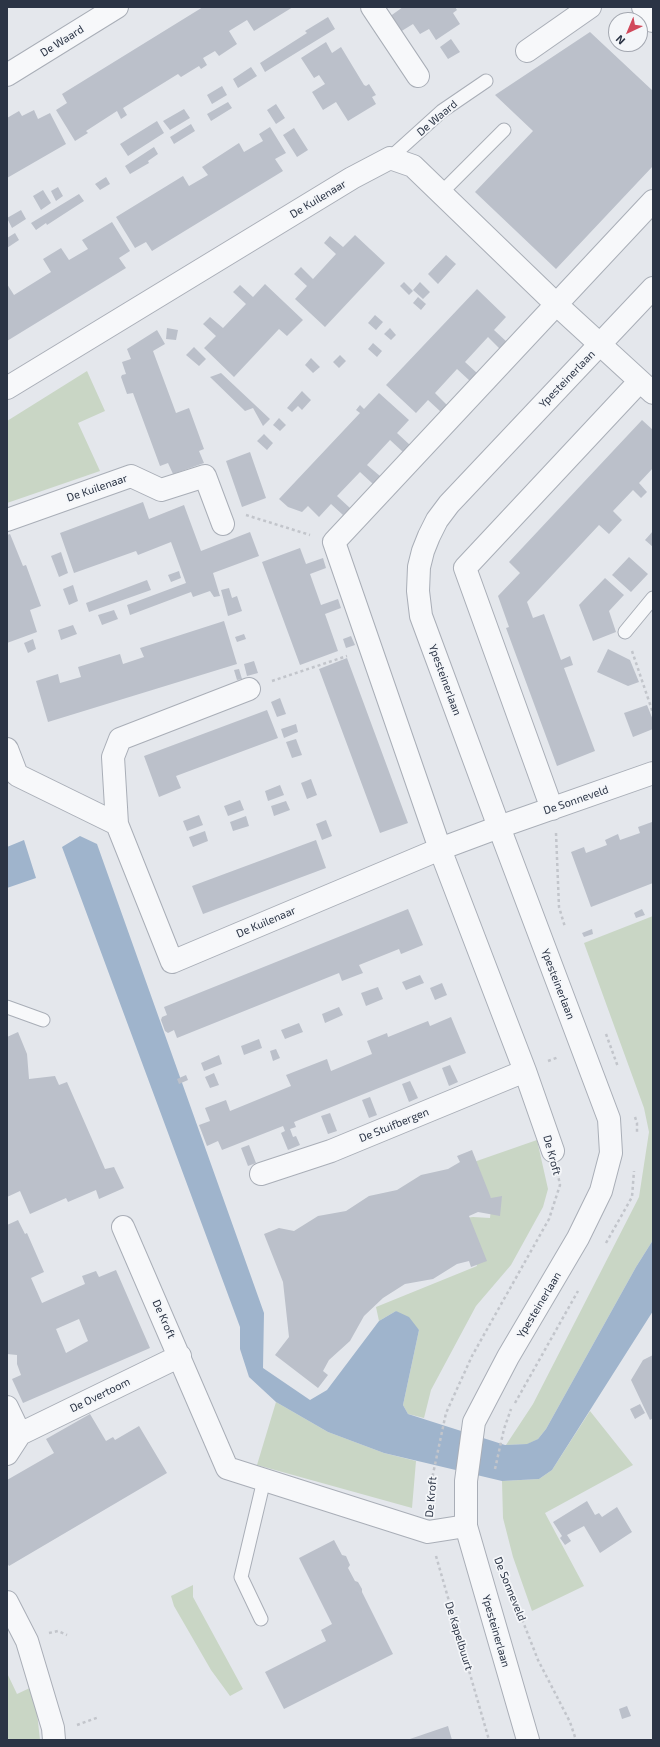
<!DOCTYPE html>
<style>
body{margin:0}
#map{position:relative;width:660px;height:1747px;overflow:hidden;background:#e4e7ec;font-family:"Exo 2",sans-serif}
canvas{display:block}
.frame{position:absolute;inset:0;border:8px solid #2b3445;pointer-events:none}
.north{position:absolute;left:608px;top:12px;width:40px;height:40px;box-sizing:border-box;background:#f4f6f9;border:1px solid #a4a8b1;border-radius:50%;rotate:224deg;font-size:11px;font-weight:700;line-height:16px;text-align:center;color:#2b3445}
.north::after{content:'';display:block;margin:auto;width:14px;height:18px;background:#d1495b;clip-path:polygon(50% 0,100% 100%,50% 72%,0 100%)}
</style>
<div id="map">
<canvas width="660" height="1747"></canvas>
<div class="frame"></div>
<div class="north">N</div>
</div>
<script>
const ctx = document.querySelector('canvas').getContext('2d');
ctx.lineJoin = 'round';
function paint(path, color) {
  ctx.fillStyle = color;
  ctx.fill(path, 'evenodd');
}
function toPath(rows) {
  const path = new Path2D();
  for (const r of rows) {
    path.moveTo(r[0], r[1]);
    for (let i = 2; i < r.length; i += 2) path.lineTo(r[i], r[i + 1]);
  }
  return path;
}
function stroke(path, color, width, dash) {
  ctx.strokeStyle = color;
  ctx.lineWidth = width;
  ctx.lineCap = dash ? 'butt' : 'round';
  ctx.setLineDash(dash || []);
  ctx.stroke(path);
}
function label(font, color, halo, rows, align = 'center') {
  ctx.font = font + ' "Exo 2",sans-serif';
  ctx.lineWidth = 3.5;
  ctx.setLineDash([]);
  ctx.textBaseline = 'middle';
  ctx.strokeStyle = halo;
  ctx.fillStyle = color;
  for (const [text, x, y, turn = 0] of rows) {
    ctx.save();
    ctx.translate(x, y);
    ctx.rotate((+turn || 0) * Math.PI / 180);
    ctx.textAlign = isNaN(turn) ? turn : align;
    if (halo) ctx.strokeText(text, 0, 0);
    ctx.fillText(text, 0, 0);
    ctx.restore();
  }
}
paint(toPath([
 [87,371,105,411,78,423,100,471,7,503,7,421],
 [653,916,653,1240,636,1267,546,1429,538,1439,528,1444,506,1445,533,1404,639,1197,649,1132,644,1108,584,943],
 [537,1140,548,1189,543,1207,511,1265,476,1306,431,1390,424,1418,408,1414,403,1405,419,1330,396,1311,379,1321,376,1307,477,1266,458,1219,473,1217,490,1218,492,1200,471,1163],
 [276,1402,328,1432,384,1453,416,1461,412,1508,257,1465],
 [590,1411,633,1465,545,1513,584,1586,532,1611,513,1557,503,1518,502,1481,539,1479,552,1470],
 [193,1585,193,1597,243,1689,230,1696,211,1670,174,1606,171,1596],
 [7,1673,17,1694,34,1686,40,1740,7,1740]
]), '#c9d6c5');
paint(toPath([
 [80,836,97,844,264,1313,263,1368,310,1400,327,1390,379,1321,396,1311,409,1317,419,1330,403,1405,408,1414,505,1445,527,1444,538,1439,546,1429,636,1267,653,1240,653,1311,552,1470,539,1479,502,1481,384,1453,328,1432,276,1402,249,1377,240,1349,240,1327,62,847],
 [24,840,36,878,7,888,7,847]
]), '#9fb4cc');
paint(toPath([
 [203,7,293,7,254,31,247,20,229,31,237,44,219,56,215,51,203,58,207,65,201,69,199,66,181,77,178,74,123,108,127,115,121,119,117,111,86,131,88,133,75,141,56,110,67,103,62,94],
 [403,7,455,7,457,10,453,13,460,24,436,40,429,29,420,34,413,24,400,32,389,17],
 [328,17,335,29,265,72,260,63,307,33,305,31],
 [590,32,653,91,653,166,556,269,475,192,533,131,495,95],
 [451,39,460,52,448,59,440,47],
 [326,42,332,53,341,47,364,85,366,86,369,84,376,95,372,97,376,104,348,121,336,102,323,110,312,92,325,84,319,75,314,78,301,58],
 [251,67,257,76,238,88,233,79],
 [222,86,227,95,212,104,207,95],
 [228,102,232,108,211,121,207,114],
 [276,104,285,118,276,124,267,110],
 [184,109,190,118,170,130,163,121],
 [34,110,38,119,50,113,66,144,7,178,7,118,19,111,22,116],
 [157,121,164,133,128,156,120,144],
 [191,124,195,131,174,144,170,137],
 [270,127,286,153,275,159,283,171,152,251,146,242,135,248,116,217,183,176,189,186,208,175,202,167,239,143,244,152,263,141,259,134],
 [294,128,308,150,297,157,283,135],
 [154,147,158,154,148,161,149,163,130,174,125,166],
 [106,177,110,184,100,190,95,184],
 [58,187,63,196,56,201,51,191],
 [43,190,51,203,41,210,33,196],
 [79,194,84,201,47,225,46,223,36,230,31,223],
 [21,210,26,219,12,228,7,218],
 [112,222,130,251,119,258,126,268,7,341,7,284,14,295,51,272,43,259,61,248,69,260,88,249,82,240],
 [15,233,19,240,7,248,7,238],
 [355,235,385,263,325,327,295,299,307,286,294,274,301,267,313,279,336,254,324,243,330,236,343,247],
 [446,255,456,264,438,284,428,274],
 [404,282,413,291,409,295,400,286],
 [420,282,430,292,423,299,413,290],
 [265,284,303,320,287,336,279,329,234,377,204,348,216,336,203,324,210,317,223,328,246,304,233,292,240,285,253,297],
 [477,289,506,317,494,330,507,342,500,349,488,337,465,362,477,373,470,381,457,369,435,393,447,405,441,412,428,400,416,413,386,385],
 [418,297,426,304,421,310,413,303],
 [375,315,383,322,376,330,368,323],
 [167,328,178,330,176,340,166,339],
 [390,328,396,335,391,340,384,334],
 [157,330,165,344,153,351,176,413,189,408,204,449,199,451,204,463,173,474,168,463,160,466,133,393,127,394,121,377,122,375,126,374,122,362,131,359,127,349],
 [373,343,382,351,377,357,368,349],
 [194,347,206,359,199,366,186,355],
 [340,355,346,361,339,368,333,362],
 [311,358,320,367,313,373,305,365],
 [221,373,270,419,263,426,253,408,245,411,210,377],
 [302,391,311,400,302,410,298,406,292,412,287,408],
 [379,393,409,420,397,433,410,445,403,452,390,440,367,465,380,476,373,484,360,472,337,496,350,508,343,515,331,504,319,517,308,506,302,512,288,507,279,499,360,413,356,410,360,405,364,409],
 [279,418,286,425,280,431,273,425],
 [642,420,653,430,653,468,639,483,647,492,641,498,633,490,613,511,622,520,609,534,599,525,527,602,533,618,544,614,561,660,570,656,573,665,564,668,595,751,557,766,506,628,509,627,498,596,520,573,509,562],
 [264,434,273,443,267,450,257,441],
 [250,452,266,498,242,507,226,461],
 [143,502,149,519,184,505,201,551,250,532,259,556,213,573,220,596,214,597,210,591,193,597,191,592,130,615,127,605,186,583,171,542,138,555,136,551,74,573,60,533],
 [653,531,653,547,645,540],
 [10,534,23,566,26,565,41,606,30,610,37,632,7,643,7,535],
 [300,548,306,564,323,558,326,568,310,574,321,605,338,599,341,608,325,614,338,651,300,665,262,562],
 [61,552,68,573,59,577,51,556],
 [629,557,648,574,631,592,612,575],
 [179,571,181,578,171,582,168,575],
 [605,578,624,595,609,611,616,632,593,641,579,605],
 [147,580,151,590,89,612,86,603],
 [73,585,78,601,69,605,63,589],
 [229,588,232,598,237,596,242,611,228,616,221,590],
 [114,610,118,619,102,625,98,615],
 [224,621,237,664,48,722,36,681,58,674,60,683,81,677,78,667,120,654,123,664,144,657,140,648],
 [73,625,77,634,61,640,58,630],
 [244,634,246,639,237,642,235,637],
 [351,636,355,645,346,648,343,639],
 [33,639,36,649,28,653,24,643],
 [608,649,630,660,639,682,628,686,597,672],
 [347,658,408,823,380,833,319,669],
 [254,661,258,673,247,676,244,664],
 [239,669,242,679,237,680,234,670],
 [280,698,286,714,277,717,271,702],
 [647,705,653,720,653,729,633,737,624,713],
 [267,710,278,738,176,776,181,788,159,797,144,756],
 [296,724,298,732,284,738,281,729],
 [296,739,302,755,292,758,286,742],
 [311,779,317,795,307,799,301,783],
 [280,785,284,795,268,801,265,791],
 [240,800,244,810,228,816,224,806],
 [286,801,290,810,274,816,271,806],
 [199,815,203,825,187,831,183,821],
 [246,816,249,826,233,831,230,822],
 [326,820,332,836,322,840,316,824],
 [652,822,653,883,591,907,571,852,584,847,586,853,607,845,605,840,618,834,620,840,640,833,638,827],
 [205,831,208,841,193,847,189,837],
 [316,840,326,868,203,914,192,886],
 [408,909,423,945,401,954,399,949,359,965,363,973,342,981,339,973,177,1038,174,1030,168,1033,165,1031,161,1020,162,1017,167,1015,164,1007],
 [642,909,645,915,636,918,634,913],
 [592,929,593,934,584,937,582,933],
 [420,975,424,983,406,990,402,982],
 [442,983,447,995,435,1000,430,988],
 [378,987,383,999,366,1006,361,993],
 [339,1007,343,1015,325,1023,322,1014],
 [451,1017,466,1053,294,1122,296,1127,290,1129,293,1137,296,1136,300,1145,288,1150,281,1133,285,1131,283,1126,222,1150,218,1141,207,1146,199,1125,210,1121,205,1108,226,1100,230,1111,291,1086,286,1075,327,1059,331,1071,372,1054,367,1041,387,1033,388,1037,428,1021,430,1026],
 [299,1023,303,1032,285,1039,281,1030],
 [18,1032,27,1054,29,1079,55,1076,59,1085,67,1082,105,1169,114,1167,124,1188,99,1199,96,1190,68,1202,66,1198,30,1214,20,1191,7,1197,7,1037],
 [259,1039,262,1048,244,1055,241,1046],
 [276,1049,280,1058,273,1061,270,1051],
 [219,1055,222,1064,204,1071,201,1063],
 [450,1065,458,1082,449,1086,442,1068],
 [214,1073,219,1085,210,1088,205,1077],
 [186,1075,188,1080,179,1084,177,1079],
 [410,1081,418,1098,409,1102,402,1084],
 [370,1097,377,1115,369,1118,362,1100],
 [330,1113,337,1131,328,1134,321,1116],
 [249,1145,256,1163,248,1166,241,1148],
 [472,1150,491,1198,502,1196,500,1216,478,1212,469,1216,487,1261,471,1267,469,1261,457,1264,433,1279,405,1284,383,1298,364,1316,350,1341,329,1360,323,1371,328,1375,318,1388,275,1355,289,1337,283,1282,264,1234,279,1228,294,1231,318,1216,346,1211,369,1196,397,1190,421,1175,448,1169,460,1162,457,1156],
 [18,1220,25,1234,27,1233,44,1272,31,1278,42,1303,85,1284,82,1276,96,1271,99,1277,116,1270,150,1348,23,1403,12,1379,21,1375,17,1364,17,1355,7,1354,7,1225],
 [79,1319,88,1341,66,1353,56,1329],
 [653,1355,653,1418,650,1420,631,1380,643,1360],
 [640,1404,645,1413,635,1419,630,1409],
 [90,1414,106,1441,113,1437,115,1440,139,1426,167,1473,9,1566,7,1563,7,1480,54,1453,46,1439],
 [587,1501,595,1515,599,1513,602,1517,617,1507,632,1532,600,1553,584,1526,567,1535,571,1541,565,1545,560,1538,562,1536,553,1522],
 [334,1540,342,1555,346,1556,350,1565,348,1568,355,1581,358,1582,362,1589,362,1592,393,1654,284,1709,265,1672,326,1641,321,1630,332,1624,299,1558],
 [627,1706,631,1716,622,1719,619,1709],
 [448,1726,452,1740,407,1740]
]), '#bbc0ca');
const service = toPath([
 [390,158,442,111,486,81],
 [441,193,504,130],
 [625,632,653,598],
 [7,1007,43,1020],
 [261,1619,241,1577,264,1480]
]);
const minor = toPath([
 [372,7,418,76],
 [643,7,653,21],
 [527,51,590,7],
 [7,75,117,7],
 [7,388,352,178,390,158,413,166,557,305,653,393],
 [7,520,131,476,161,490,205,476,223,524],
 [249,689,120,739,113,757,117,824,172,962,440,849,499,827,653,773],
 [7,749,17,775,117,824],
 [552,809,465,568,639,382],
 [553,1151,525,1071,440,849,334,542,653,201],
 [261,1174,331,1151,525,1071],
 [123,1227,227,1468,428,1532,466,1526],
 [7,1407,20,1434,7,1454],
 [7,1431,20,1434,180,1356],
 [7,1602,27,1641,53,1728,54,1740]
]);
const tertiary = toPath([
 [528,1740,466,1526,466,1481,474,1422,508,1357,578,1238,601,1191,611,1153,609,1119,499,827,421,616,418,591,419,567,423,551,429,536,437,520,449,504,653,288]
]);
stroke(service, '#a9aeb7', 15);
stroke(minor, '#a9aeb7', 24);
stroke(tertiary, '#a9aeb7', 24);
stroke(toPath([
 [246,515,310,535],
 [632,651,653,713],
 [272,681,347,656],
 [556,833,559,907,565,927],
 [606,1034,618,1067],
 [548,1061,559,1057],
 [635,1117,637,1123,637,1134],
 [606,1243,632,1197,634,1171],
 [515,1403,578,1291],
 [495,1469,504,1429,511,1409],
 [430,1506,433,1474,446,1413,472,1356,549,1219,560,1185,558,1175],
 [436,1556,489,1740],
 [520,1614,538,1660,570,1722,576,1740],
 [49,1633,58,1631,67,1635],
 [77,1725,99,1717]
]), '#c2c5cb', 2.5, [3, 3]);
stroke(service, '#f7f8fa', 13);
stroke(minor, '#f7f8fa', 22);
stroke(tertiary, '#f7f8fa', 22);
label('11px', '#2b3445', '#f4f6f9', [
 ["De Waard",62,41,-32],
 ["De Waard",437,118,-40],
 ["De Kuilenaar",318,199,-31],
 ["Ypesteinerlaan",567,379,-46],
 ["De Kuilenaar",97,488,-19],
 ["Ypesteinerlaan",445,680,70],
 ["De Sonneveld",576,800,-19],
 ["De Kuilenaar",266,922,-23],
 ["Ypesteinerlaan",558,984,69],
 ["De Stuifbergen",394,1125,-22],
 ["De Kroft",552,1155,75],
 ["Ypesteinerlaan",539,1305,-59],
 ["De Kroft",164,1319,66],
 ["De Overtoom",100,1395,-26],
 ["De Kroft",431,1497,-85],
 ["De Sonneveld",510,1589,68],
 ["Ypesteinerlaan",496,1631,74],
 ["De Kapelbuurt",459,1636,73]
]);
</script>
